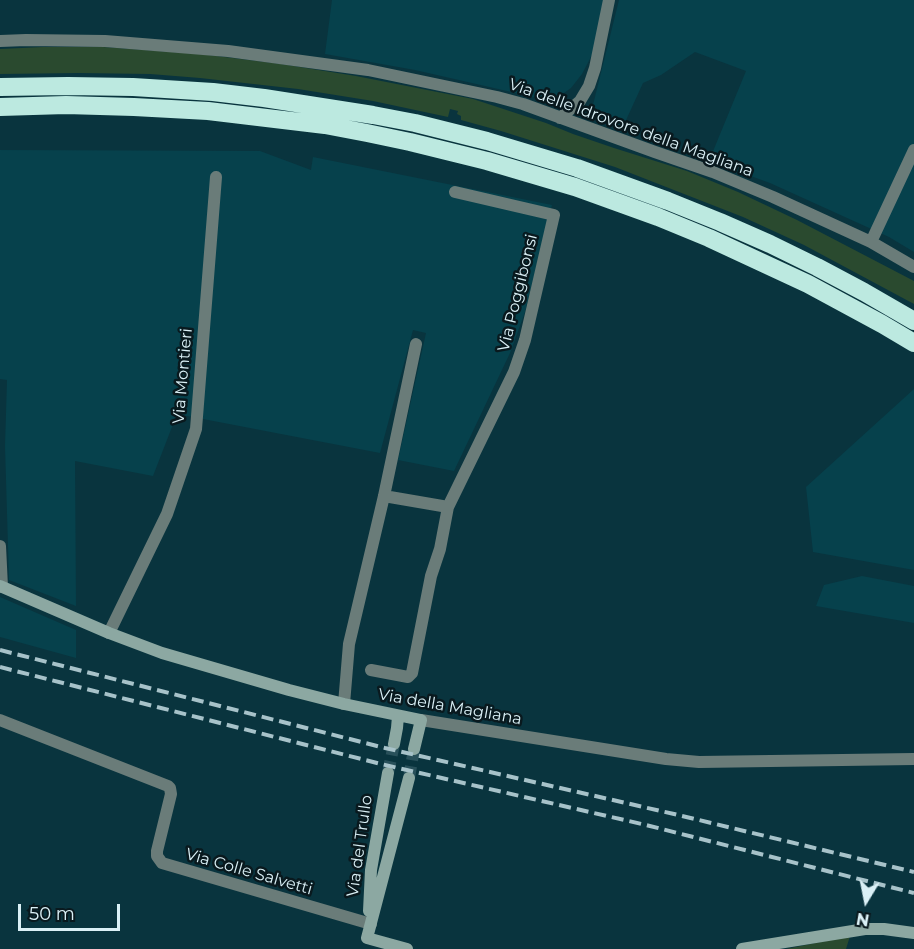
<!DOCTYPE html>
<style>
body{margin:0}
#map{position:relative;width:914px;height:949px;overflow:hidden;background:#09343e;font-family:Montserrat,sans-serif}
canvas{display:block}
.north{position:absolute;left:836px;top:871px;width:60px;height:60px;-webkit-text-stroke:4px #09191e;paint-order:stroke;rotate:190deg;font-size:16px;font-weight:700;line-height:24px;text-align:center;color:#daf0f6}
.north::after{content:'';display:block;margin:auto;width:21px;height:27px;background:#daf0f6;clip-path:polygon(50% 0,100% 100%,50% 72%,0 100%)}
.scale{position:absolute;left:18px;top:904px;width:102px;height:27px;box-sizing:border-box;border:3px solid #daf0f6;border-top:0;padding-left:8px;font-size:18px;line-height:21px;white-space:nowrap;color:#daf0f6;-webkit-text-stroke:4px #09191e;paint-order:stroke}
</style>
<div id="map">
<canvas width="914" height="949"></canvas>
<div class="north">N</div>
<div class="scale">50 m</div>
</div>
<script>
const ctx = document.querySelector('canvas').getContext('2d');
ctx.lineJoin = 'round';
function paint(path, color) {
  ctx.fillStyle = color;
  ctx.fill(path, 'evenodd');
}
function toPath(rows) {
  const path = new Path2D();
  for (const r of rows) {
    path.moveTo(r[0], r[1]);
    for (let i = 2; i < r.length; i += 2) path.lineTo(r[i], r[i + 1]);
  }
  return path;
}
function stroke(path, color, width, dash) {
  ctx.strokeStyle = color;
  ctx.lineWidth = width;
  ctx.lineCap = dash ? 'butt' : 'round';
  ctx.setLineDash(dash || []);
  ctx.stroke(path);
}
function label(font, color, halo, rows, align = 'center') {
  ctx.font = font + ' Montserrat,sans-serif';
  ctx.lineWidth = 5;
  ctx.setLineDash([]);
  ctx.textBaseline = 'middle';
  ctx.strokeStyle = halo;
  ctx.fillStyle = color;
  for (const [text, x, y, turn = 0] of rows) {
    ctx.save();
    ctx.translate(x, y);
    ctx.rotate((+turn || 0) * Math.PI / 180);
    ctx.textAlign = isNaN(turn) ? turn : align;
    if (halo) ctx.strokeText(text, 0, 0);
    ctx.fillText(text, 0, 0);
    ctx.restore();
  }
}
paint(toPath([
 [332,0,604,0,593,53,582,74,571,88,561,95,542,99,415,70,325,54],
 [619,0,914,0,914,252,889,237,770,183,709,161,746,71,695,52,661,75,643,83,622,129,590,117],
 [0,150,260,151,311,170,313,157,552,205,525,312,510,353,454,471,398,460,426,333,413,330,380,453,177,414,153,476,75,461,76,606,9,580,5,446,7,380,0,379],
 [914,389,914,570,813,552,806,487],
 [862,576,914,586,914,623,816,606,824,585],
 [0,597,76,630,76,658,0,637]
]), '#06414c');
paint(toPath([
 [43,47,103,47,200,54,281,64,356,76,473,99,546,123,573,134,614,148,687,171,738,192,797,220,914,281,914,304,804,245,743,217,615,167,501,131,461,120,461,116,457,114,458,111,450,109,448,117,373,101,298,89,200,78,150,74,79,73,0,74,0,49],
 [850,936,846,949,786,949]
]), '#2a4a2f');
stroke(toPath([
 [388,773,394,744],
 [409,778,414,749]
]), '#28505a', 12, [12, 6]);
stroke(toPath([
 [0,41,26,40,105,41,228,51,368,70,497,97,523,104,655,152,713,172,773,197,871,242,914,267],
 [560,118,580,101,589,86,595,68,609,0],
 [871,242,914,150],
 [384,496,448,507,514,372,525,340,554,215,455,192],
 [0,546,2,587],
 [109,633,167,514,196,429,216,177],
 [371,670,408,677,412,673,431,576,440,549,448,507],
 [344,704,349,644,384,496,416,344],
 [0,720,168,786,170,788,171,794,157,851,157,856,162,863,371,924],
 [421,720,666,759,699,762,914,759]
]), '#6a7c79', 12);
stroke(toPath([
 [0,586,109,633,162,653,289,690,344,704,421,720,414,749],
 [394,744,397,728,398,716],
 [369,911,371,870,388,773],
 [407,949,367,938,409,778],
 [742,949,865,929,884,929,914,933]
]), '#8ca8a2', 12);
stroke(toPath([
 [0,87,68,86,133,87,213,92,264,98,373,115,415,123,487,141,577,168,668,201,720,222,770,244,817,267,864,292,914,321],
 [0,107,66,105,134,107,208,111,325,125,367,133,410,142,487,161,575,187,658,217,709,238,808,284,882,324,914,343]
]), '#bce9e0', 18);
stroke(toPath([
 [0,650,385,748,674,814,914,872],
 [0,667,381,764,646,825,914,893]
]), '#a7c2c9', 4, [12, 6]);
label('16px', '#daf0f6', '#09191e', [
 ["Via delle Idrovore della Magliana",631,128,20],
 ["Via Poggibonsi",518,293,-76],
 ["Via Montieri",183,376,-85],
 ["Via della Magliana",450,707,10],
 ["Via del Trullo",360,846,-82],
 ["Via Colle Salvetti",249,872,16]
]);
</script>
